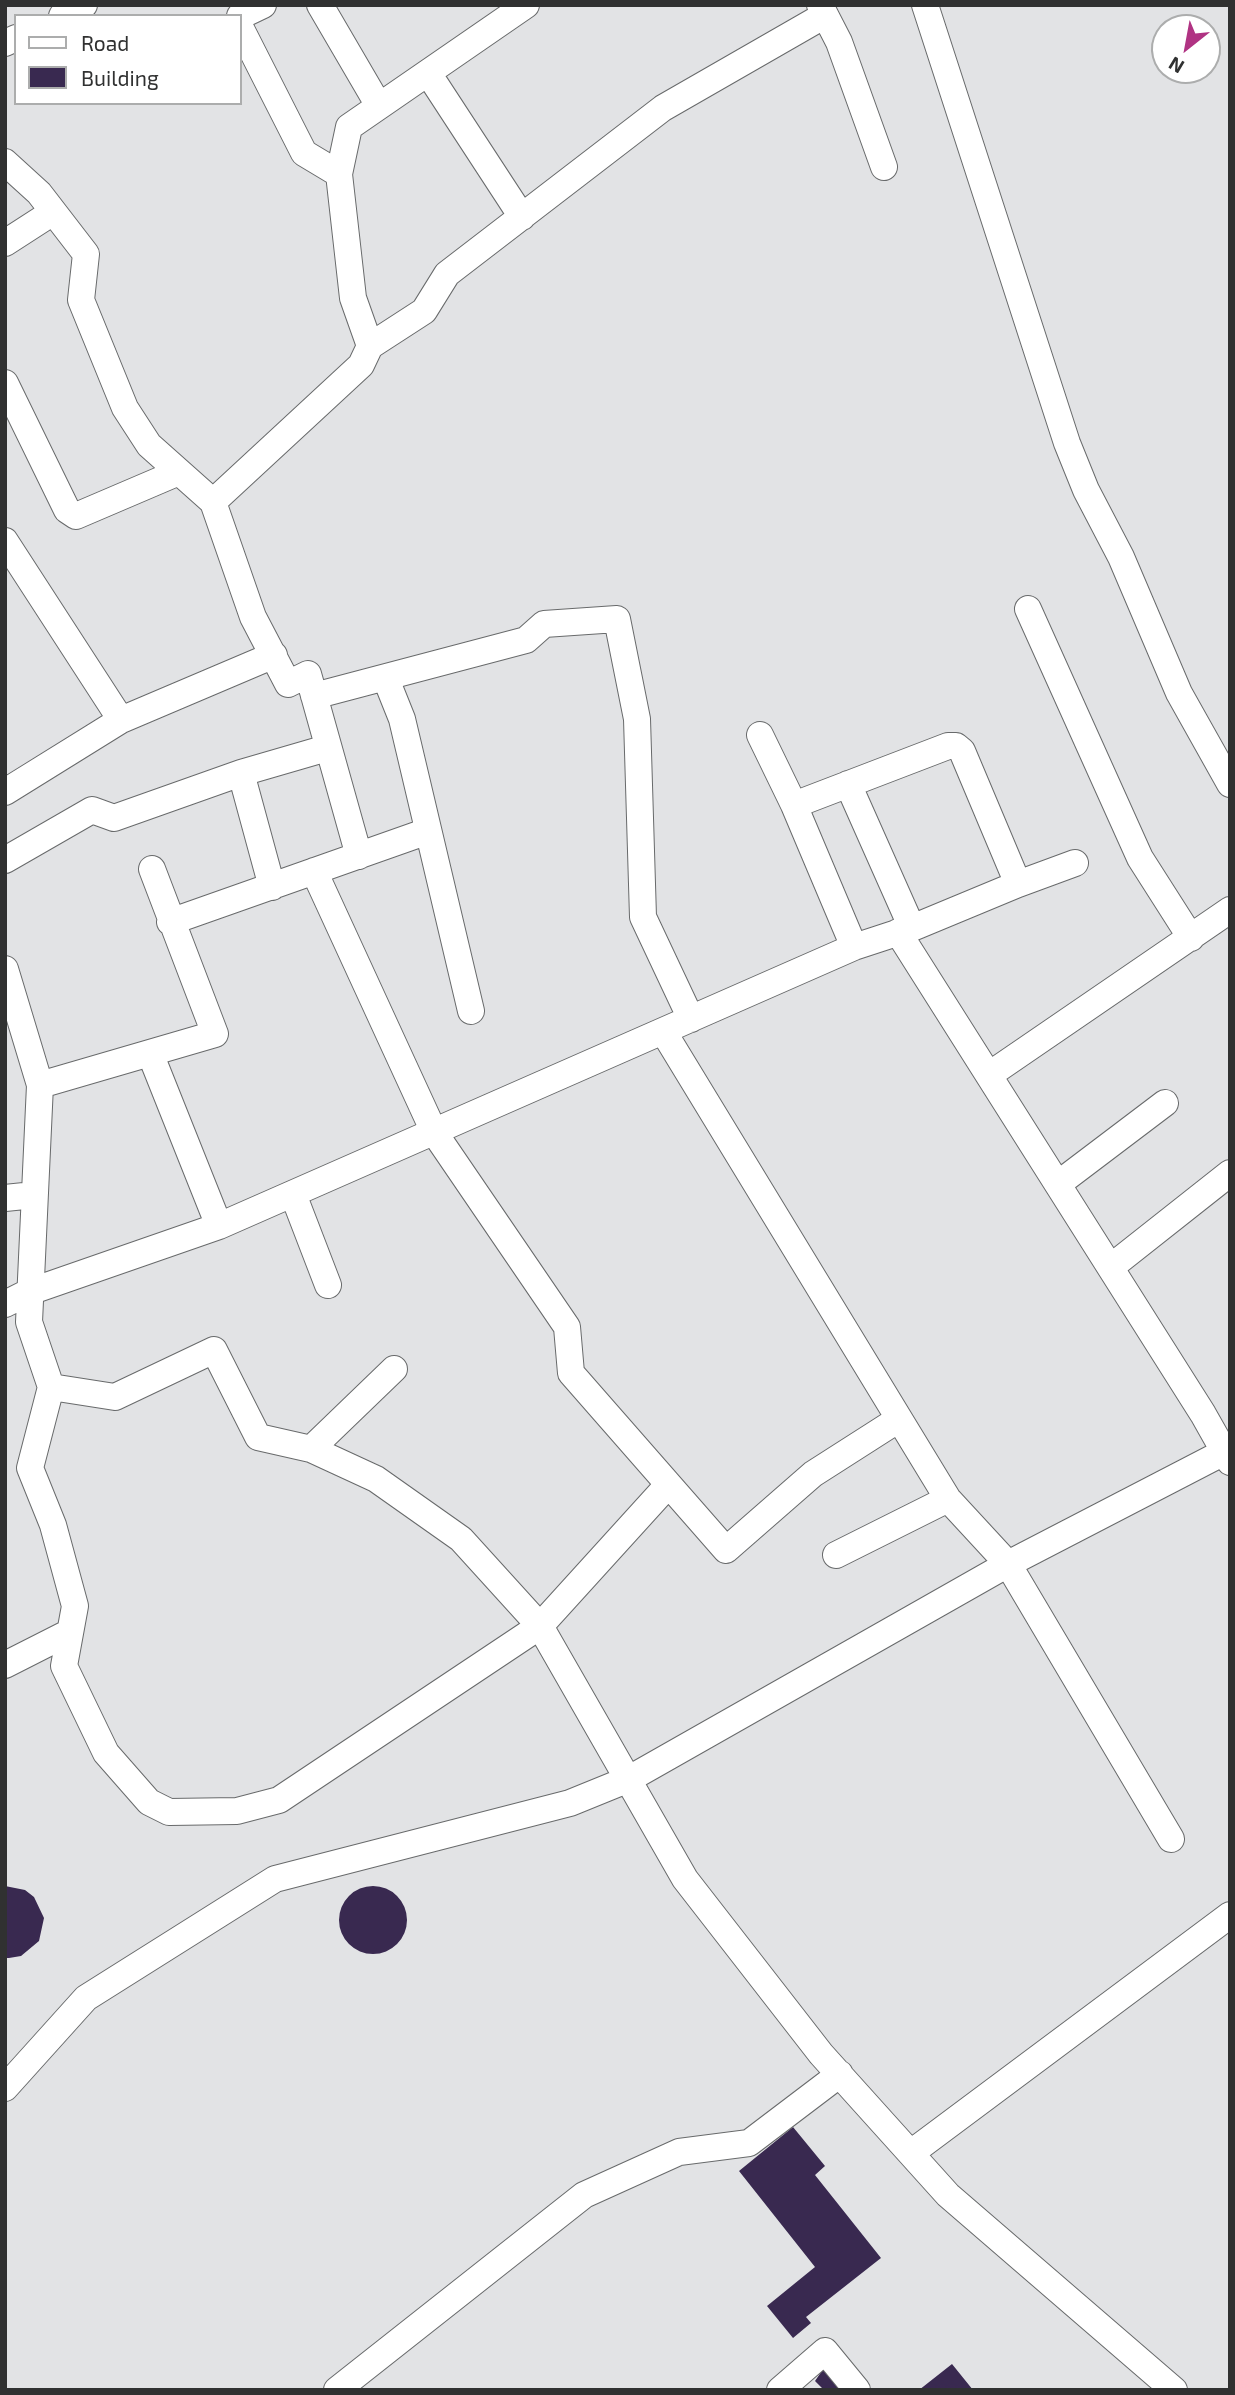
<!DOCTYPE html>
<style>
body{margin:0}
#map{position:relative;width:1235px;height:2395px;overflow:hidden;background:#e2e3e5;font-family:"Exo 2",sans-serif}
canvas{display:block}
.frame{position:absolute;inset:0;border:7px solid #303131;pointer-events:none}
.legend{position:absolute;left:14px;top:14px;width:228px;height:91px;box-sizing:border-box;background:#fff;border:2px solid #acadad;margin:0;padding:9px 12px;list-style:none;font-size:21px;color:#303131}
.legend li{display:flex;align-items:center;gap:14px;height:35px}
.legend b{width:35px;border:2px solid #acadad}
.north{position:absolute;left:1151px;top:14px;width:70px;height:70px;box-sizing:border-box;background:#fff;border:2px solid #acadad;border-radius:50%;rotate:211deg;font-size:19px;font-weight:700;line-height:28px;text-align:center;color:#303131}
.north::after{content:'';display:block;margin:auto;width:24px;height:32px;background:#b03383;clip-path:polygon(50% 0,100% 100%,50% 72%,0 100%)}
</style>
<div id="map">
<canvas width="1235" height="2395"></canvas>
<div class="frame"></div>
<ul class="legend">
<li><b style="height:9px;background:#fff"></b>Road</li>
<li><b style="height:19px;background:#392950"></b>Building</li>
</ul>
<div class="north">N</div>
</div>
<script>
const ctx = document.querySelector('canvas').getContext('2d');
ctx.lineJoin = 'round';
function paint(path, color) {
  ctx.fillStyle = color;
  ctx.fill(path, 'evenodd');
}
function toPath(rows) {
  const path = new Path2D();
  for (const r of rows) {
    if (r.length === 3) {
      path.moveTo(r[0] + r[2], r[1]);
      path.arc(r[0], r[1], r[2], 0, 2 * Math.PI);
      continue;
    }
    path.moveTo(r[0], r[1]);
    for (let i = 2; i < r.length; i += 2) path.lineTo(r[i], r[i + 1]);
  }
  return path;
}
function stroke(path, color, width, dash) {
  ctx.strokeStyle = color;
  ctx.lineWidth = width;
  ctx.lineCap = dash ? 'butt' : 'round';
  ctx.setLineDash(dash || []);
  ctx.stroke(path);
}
paint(toPath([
 [373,1920,34],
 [5,1886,25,1890,34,1897,44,1918,39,1941,21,1956,9,1958,5,1958],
 [793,2127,825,2166,815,2175,881,2258,806,2317,811,2323,793,2338,767,2306,815,2267,739,2171],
 [828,2362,850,2390,824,2390,815,2381],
 [952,2364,973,2390,919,2390]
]), '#392950');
const minor = toPath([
 [320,5,379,106],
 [820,5,839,42,884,167],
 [925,5,1067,443,1086,490,1121,557,1179,693,1230,784],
 [62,16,84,5],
 [240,16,263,5],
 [240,27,304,153,339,174],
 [5,43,16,38],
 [428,73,522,217],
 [5,162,39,193,86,254,81,300,125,408,149,445,213,502,253,617,288,684,308,674,359,856],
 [5,243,53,212],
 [370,346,424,311,447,274,663,108,825,15],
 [5,383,67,510,76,516,179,472],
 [213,502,361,365,370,346,353,298,339,174,349,127,526,5],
 [5,541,121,720,5,792],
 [1028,609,1140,858,1191,938],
 [386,679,402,719,471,1011],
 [314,696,526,640,544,624,617,619,637,719,643,917,691,1019],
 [121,720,274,655],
 [760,735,794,805],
 [241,773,272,887],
 [848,784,912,928],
 [5,860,92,810,114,818,241,773,327,748],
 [314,871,434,1132,567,1327,571,1373,726,1550,813,1474,899,1419],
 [1018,884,1075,863],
 [170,922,428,831],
 [898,932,1203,1414,1230,1462],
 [5,969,40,1085,29,1322,51,1387,30,1468,53,1525,75,1606,64,1666,106,1753,149,1802,169,1812,237,1811,279,1800,540,1626,668,1485],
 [663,1031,948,1499,1008,1564,1171,1839],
 [150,1053,219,1226],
 [989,1075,1230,910],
 [40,1085,215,1034,152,869],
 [1058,1184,1165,1103],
 [293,1194,328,1285],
 [5,1198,34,1195],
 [1111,1267,1230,1173],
 [5,1304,29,1292,219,1226,854,947,912,928,1018,884,962,751,956,746,948,746,794,805,854,947],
 [51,1387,115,1397,214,1350,258,1437,311,1449,376,1479,461,1539,540,1626,685,1879,821,2054,948,2195,1174,2390],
 [311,1449,394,1369],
 [836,1555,948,1499],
 [5,1665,70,1632],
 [5,2088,86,1998,275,1879,570,1803,629,1779,1008,1564,1230,1449],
 [911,2153,1230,1915],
 [337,2390,584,2195,679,2152,749,2143,840,2074],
 [780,2390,825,2351,857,2390]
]);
stroke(minor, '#686a6b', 28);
stroke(minor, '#fff', 26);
</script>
